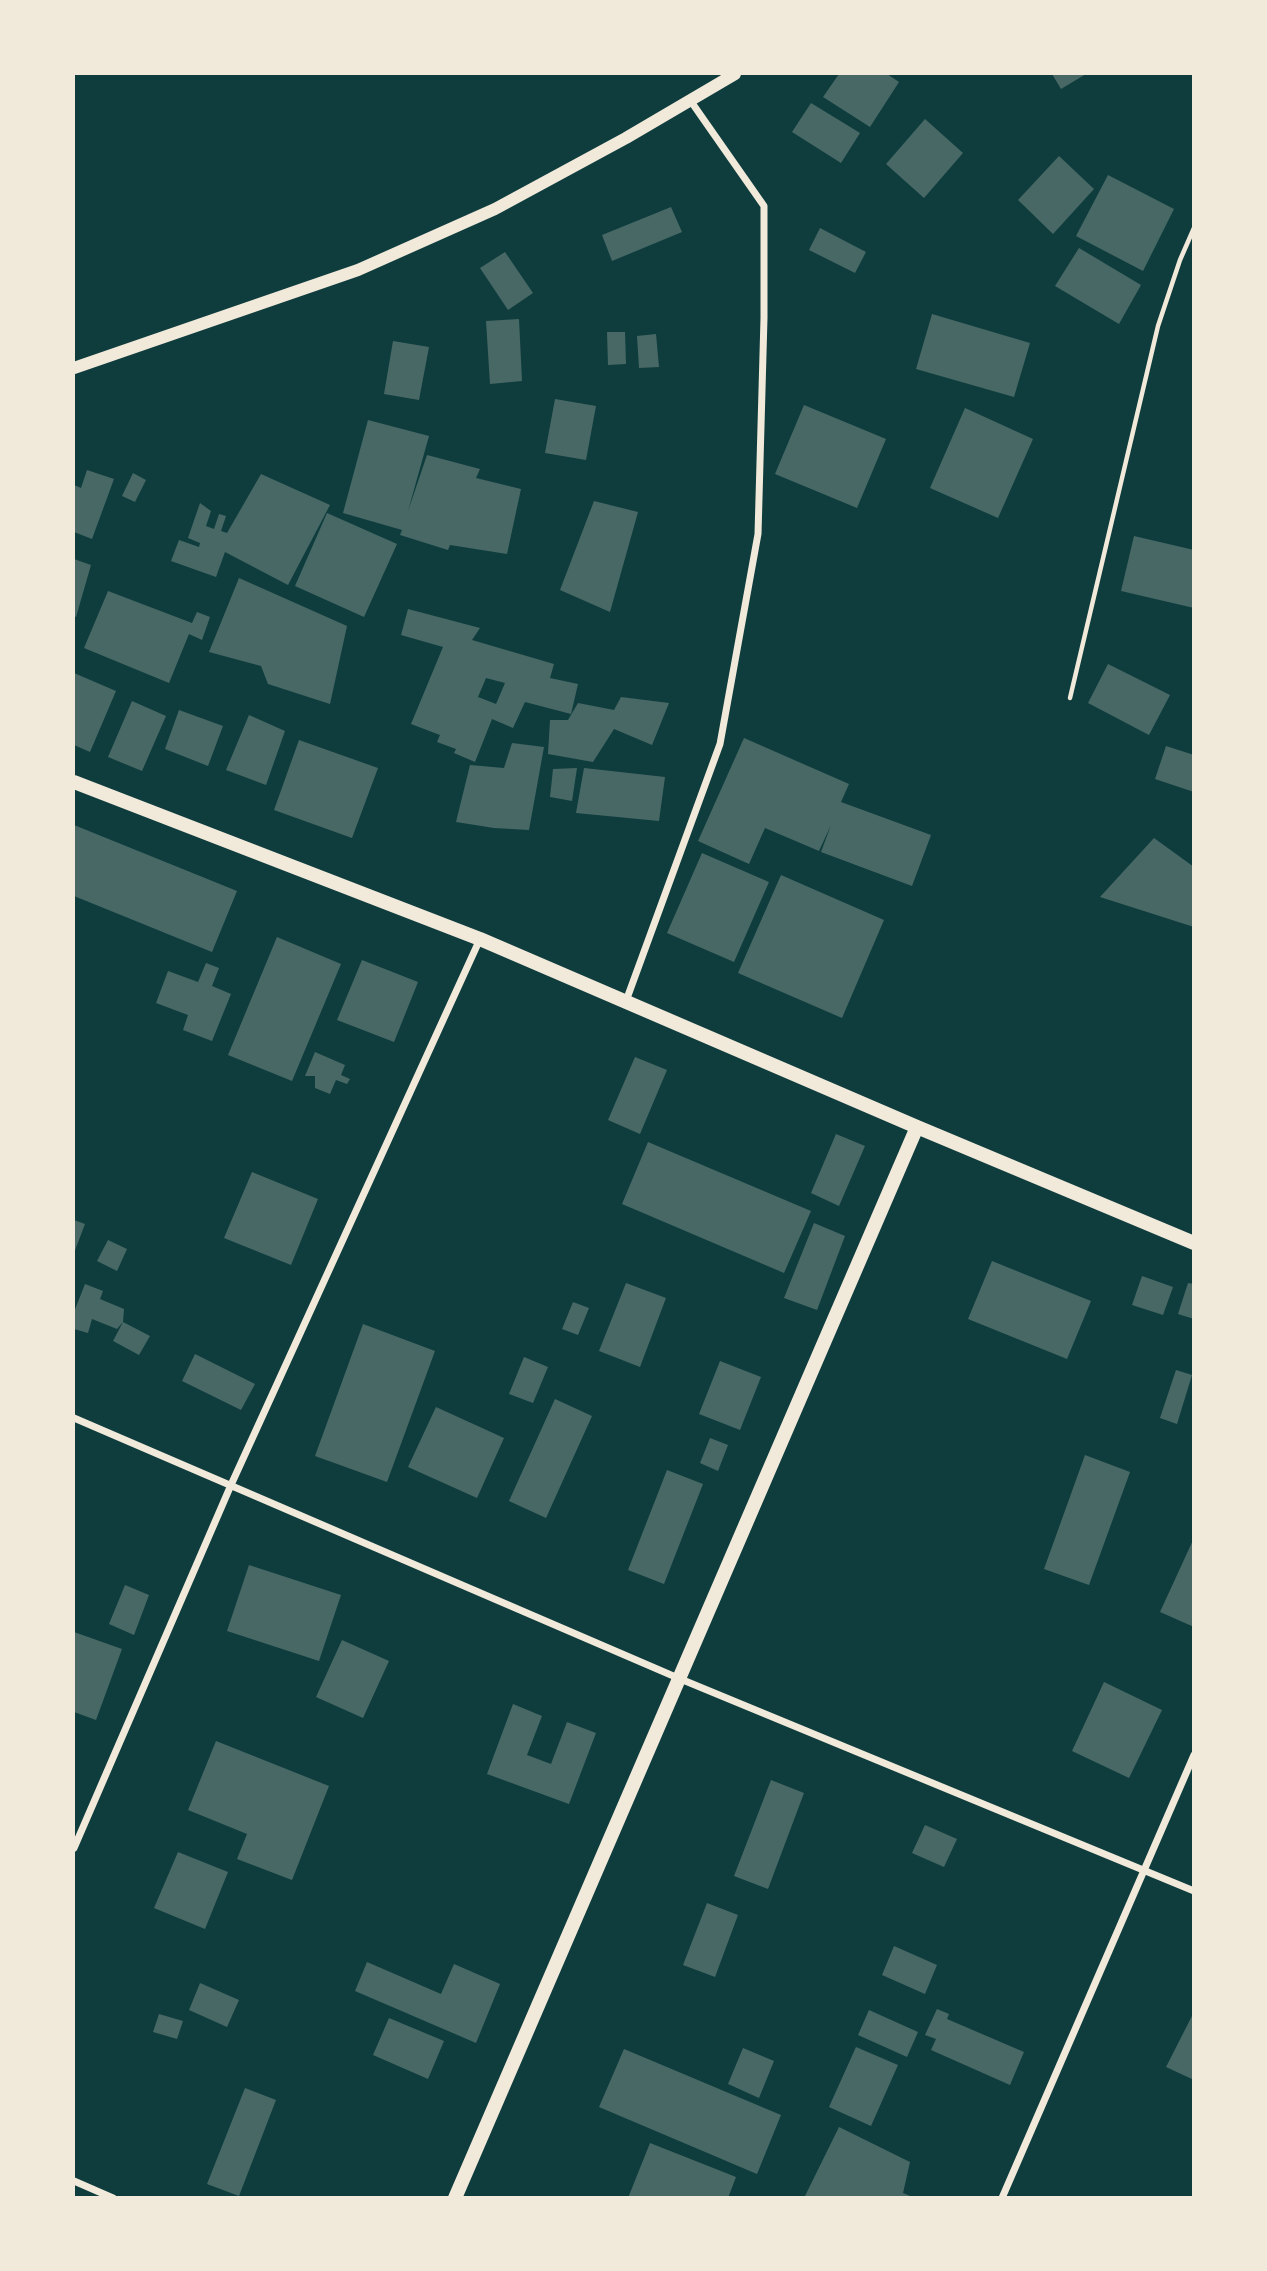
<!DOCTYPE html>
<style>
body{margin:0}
#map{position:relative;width:1267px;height:2271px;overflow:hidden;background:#0f3d3e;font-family:Mulish,sans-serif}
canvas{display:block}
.frame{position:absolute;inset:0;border:75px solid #f1e9da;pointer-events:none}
</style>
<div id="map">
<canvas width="1267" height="2271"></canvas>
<div class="frame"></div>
</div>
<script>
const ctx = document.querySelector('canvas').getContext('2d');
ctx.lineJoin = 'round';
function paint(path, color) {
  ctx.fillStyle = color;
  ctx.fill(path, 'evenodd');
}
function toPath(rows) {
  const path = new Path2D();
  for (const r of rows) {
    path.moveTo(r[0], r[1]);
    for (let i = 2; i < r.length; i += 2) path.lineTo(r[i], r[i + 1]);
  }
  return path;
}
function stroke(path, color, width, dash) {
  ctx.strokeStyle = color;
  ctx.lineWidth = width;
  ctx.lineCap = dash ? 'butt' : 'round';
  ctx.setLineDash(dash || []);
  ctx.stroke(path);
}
paint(toPath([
 [839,74,887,74,899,82,870,127,823,97],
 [1052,74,1086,74,1061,89],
 [811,103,860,133,841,163,792,132],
 [925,119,963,153,924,198,886,164],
 [1059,156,1094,189,1053,234,1018,200],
 [1108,175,1174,209,1143,271,1076,236],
 [671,207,682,232,612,261,602,235],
 [820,228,866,252,855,273,809,250],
 [1079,248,1141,285,1119,324,1055,286],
 [505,252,533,293,508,310,480,268],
 [932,314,1030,343,1014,397,916,369],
 [519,319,522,381,490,384,486,321],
 [607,332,625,332,626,364,608,365],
 [656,334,659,367,639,368,637,336],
 [393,341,429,347,419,400,384,394],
 [555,399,596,406,586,460,545,453],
 [804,405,886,439,857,508,775,474],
 [965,408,1033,439,998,518,930,488],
 [368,420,429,436,408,511,427,455,480,469,476,478,521,489,507,554,450,545,448,550,400,535,402,530,343,513],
 [87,470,114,479,92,539,74,532,74,485,81,488],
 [133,473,146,480,135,502,122,496],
 [261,474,330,505,288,585,225,552,216,577,171,561,179,540,199,547,200,543,188,538,200,503,211,511,206,526,214,529,219,514,226,516,221,531,227,533],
 [594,501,638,512,610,612,560,590],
 [327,513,397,544,364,617,295,586],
 [1134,536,1194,550,1194,608,1121,591],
 [74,559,91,565,76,617,74,616],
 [239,578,347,626,330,704,268,684,261,666,209,652],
 [108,591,192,623,197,612,210,617,202,640,189,634,169,683,84,648],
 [408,609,480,628,472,640,554,664,550,678,578,684,571,714,525,702,513,728,492,719,475,762,454,753,456,749,437,742,440,735,411,724,443,647,401,635],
 [486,678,505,683,496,704,478,697],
 [1108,664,1170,695,1149,735,1088,703],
 [74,673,116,691,90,752,74,745],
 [621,697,669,703,652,745,614,729,593,762,548,754,550,720,568,720,578,703,614,710],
 [132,701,166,716,142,771,108,757],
 [179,710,223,726,208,766,165,749],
 [249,715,285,731,266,785,226,770],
 [744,738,849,784,841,802,931,835,912,886,821,852,831,825,819,851,765,828,749,864,698,841],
 [299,740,378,768,352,838,274,810],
 [512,743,544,747,529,830,494,828,456,822,470,765,504,768],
 [1166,746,1194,755,1194,792,1155,779],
 [577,768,572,801,550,797,553,769],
 [584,768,665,777,659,821,576,813],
 [74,825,237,891,212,952,74,896],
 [1154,838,1194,867,1194,927,1100,897],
 [702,853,769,882,734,962,667,933],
 [781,875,884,920,842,1018,738,973],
 [277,937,341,964,292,1081,228,1055],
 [362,960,418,982,394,1042,337,1020],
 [206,963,219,968,212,986,231,994,212,1041,183,1030,188,1015,156,1003,168,971,198,982],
 [315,1052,345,1065,341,1075,350,1079,347,1084,336,1080,330,1094,315,1088,315,1076,305,1076],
 [635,1057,667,1070,640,1134,608,1120],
 [836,1134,865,1146,839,1206,811,1193],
 [648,1142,811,1211,784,1273,622,1204],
 [252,1172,318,1199,291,1265,224,1238],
 [74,1220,85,1224,74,1253],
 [814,1223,845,1236,817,1310,784,1298],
 [108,1240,127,1249,117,1271,97,1261],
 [992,1261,1091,1301,1067,1359,968,1319],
 [1142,1276,1173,1287,1163,1315,1132,1305],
 [626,1283,666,1298,640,1367,599,1351],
 [1188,1283,1194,1284,1194,1319,1178,1314],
 [85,1284,103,1291,100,1299,124,1309,123,1322,150,1336,139,1355,113,1341,123,1322,117,1329,92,1319,88,1333,74,1329,74,1312],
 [573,1302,589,1308,578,1335,562,1329],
 [363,1324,435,1351,387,1482,315,1456],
 [195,1354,255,1384,241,1410,182,1381],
 [524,1357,548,1367,533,1403,509,1394],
 [720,1361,761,1377,740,1430,699,1414],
 [1176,1370,1192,1375,1177,1424,1160,1418],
 [555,1399,592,1416,546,1518,509,1501],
 [436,1407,504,1438,477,1498,408,1467],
 [710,1438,728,1445,718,1471,700,1463],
 [1085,1455,1130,1472,1089,1585,1044,1569],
 [667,1470,703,1484,664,1584,628,1570],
 [1194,1538,1194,1627,1160,1612],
 [249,1565,341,1595,319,1661,227,1631],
 [125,1585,149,1595,134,1635,109,1624],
 [74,1632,122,1649,96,1720,74,1712],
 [342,1640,389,1661,363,1718,316,1697],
 [1104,1682,1162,1710,1129,1778,1072,1751],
 [513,1704,542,1716,527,1755,551,1764,567,1722,596,1733,569,1804,487,1774],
 [216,1741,329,1786,292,1880,237,1859,247,1834,188,1810],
 [771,1780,804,1793,768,1889,734,1876],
 [925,1825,957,1839,944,1867,912,1853],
 [178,1852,228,1872,205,1929,154,1908],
 [707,1903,738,1915,715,1977,683,1965],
 [894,1946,937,1965,925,1994,882,1975],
 [367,1962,441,1994,454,1964,500,1984,476,2043,355,1991],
 [200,1983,239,2000,227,2027,189,2010],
 [937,2009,949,2014,947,2019,1024,2052,1010,2085,931,2050,936,2039,925,2035],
 [869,2010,918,2032,907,2057,858,2035],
 [1194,2012,1194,2080,1166,2067],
 [159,2014,183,2021,177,2039,153,2032],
 [389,2018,444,2041,428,2079,373,2055],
 [856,2047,898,2065,871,2126,829,2107],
 [743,2048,774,2061,759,2098,728,2084],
 [624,2049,781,2115,757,2174,599,2107],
 [245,2088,276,2100,239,2196,207,2184],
 [839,2127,910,2162,903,2193,915,2198,805,2196],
 [650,2143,736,2177,728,2198,628,2198]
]), '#486865');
stroke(toPath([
 [1070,698,1158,326,1180,260,1194,228]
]), '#f1e9da', 4.5);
stroke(toPath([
 [626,1001,720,744,758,534,764,318,764,206,690,100],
 [74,1418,678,1678,1194,1891],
 [74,1848,231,1485,480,939],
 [74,2181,113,2198],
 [1002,2198,1194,1755]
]), '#f1e9da', 7);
stroke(toPath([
 [74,368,358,270,495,209,626,138,735,74]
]), '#f1e9da', 12);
stroke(toPath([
 [74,782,480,939,917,1127,1194,1243],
 [455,2198,917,1127]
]), '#f1e9da', 14);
</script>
